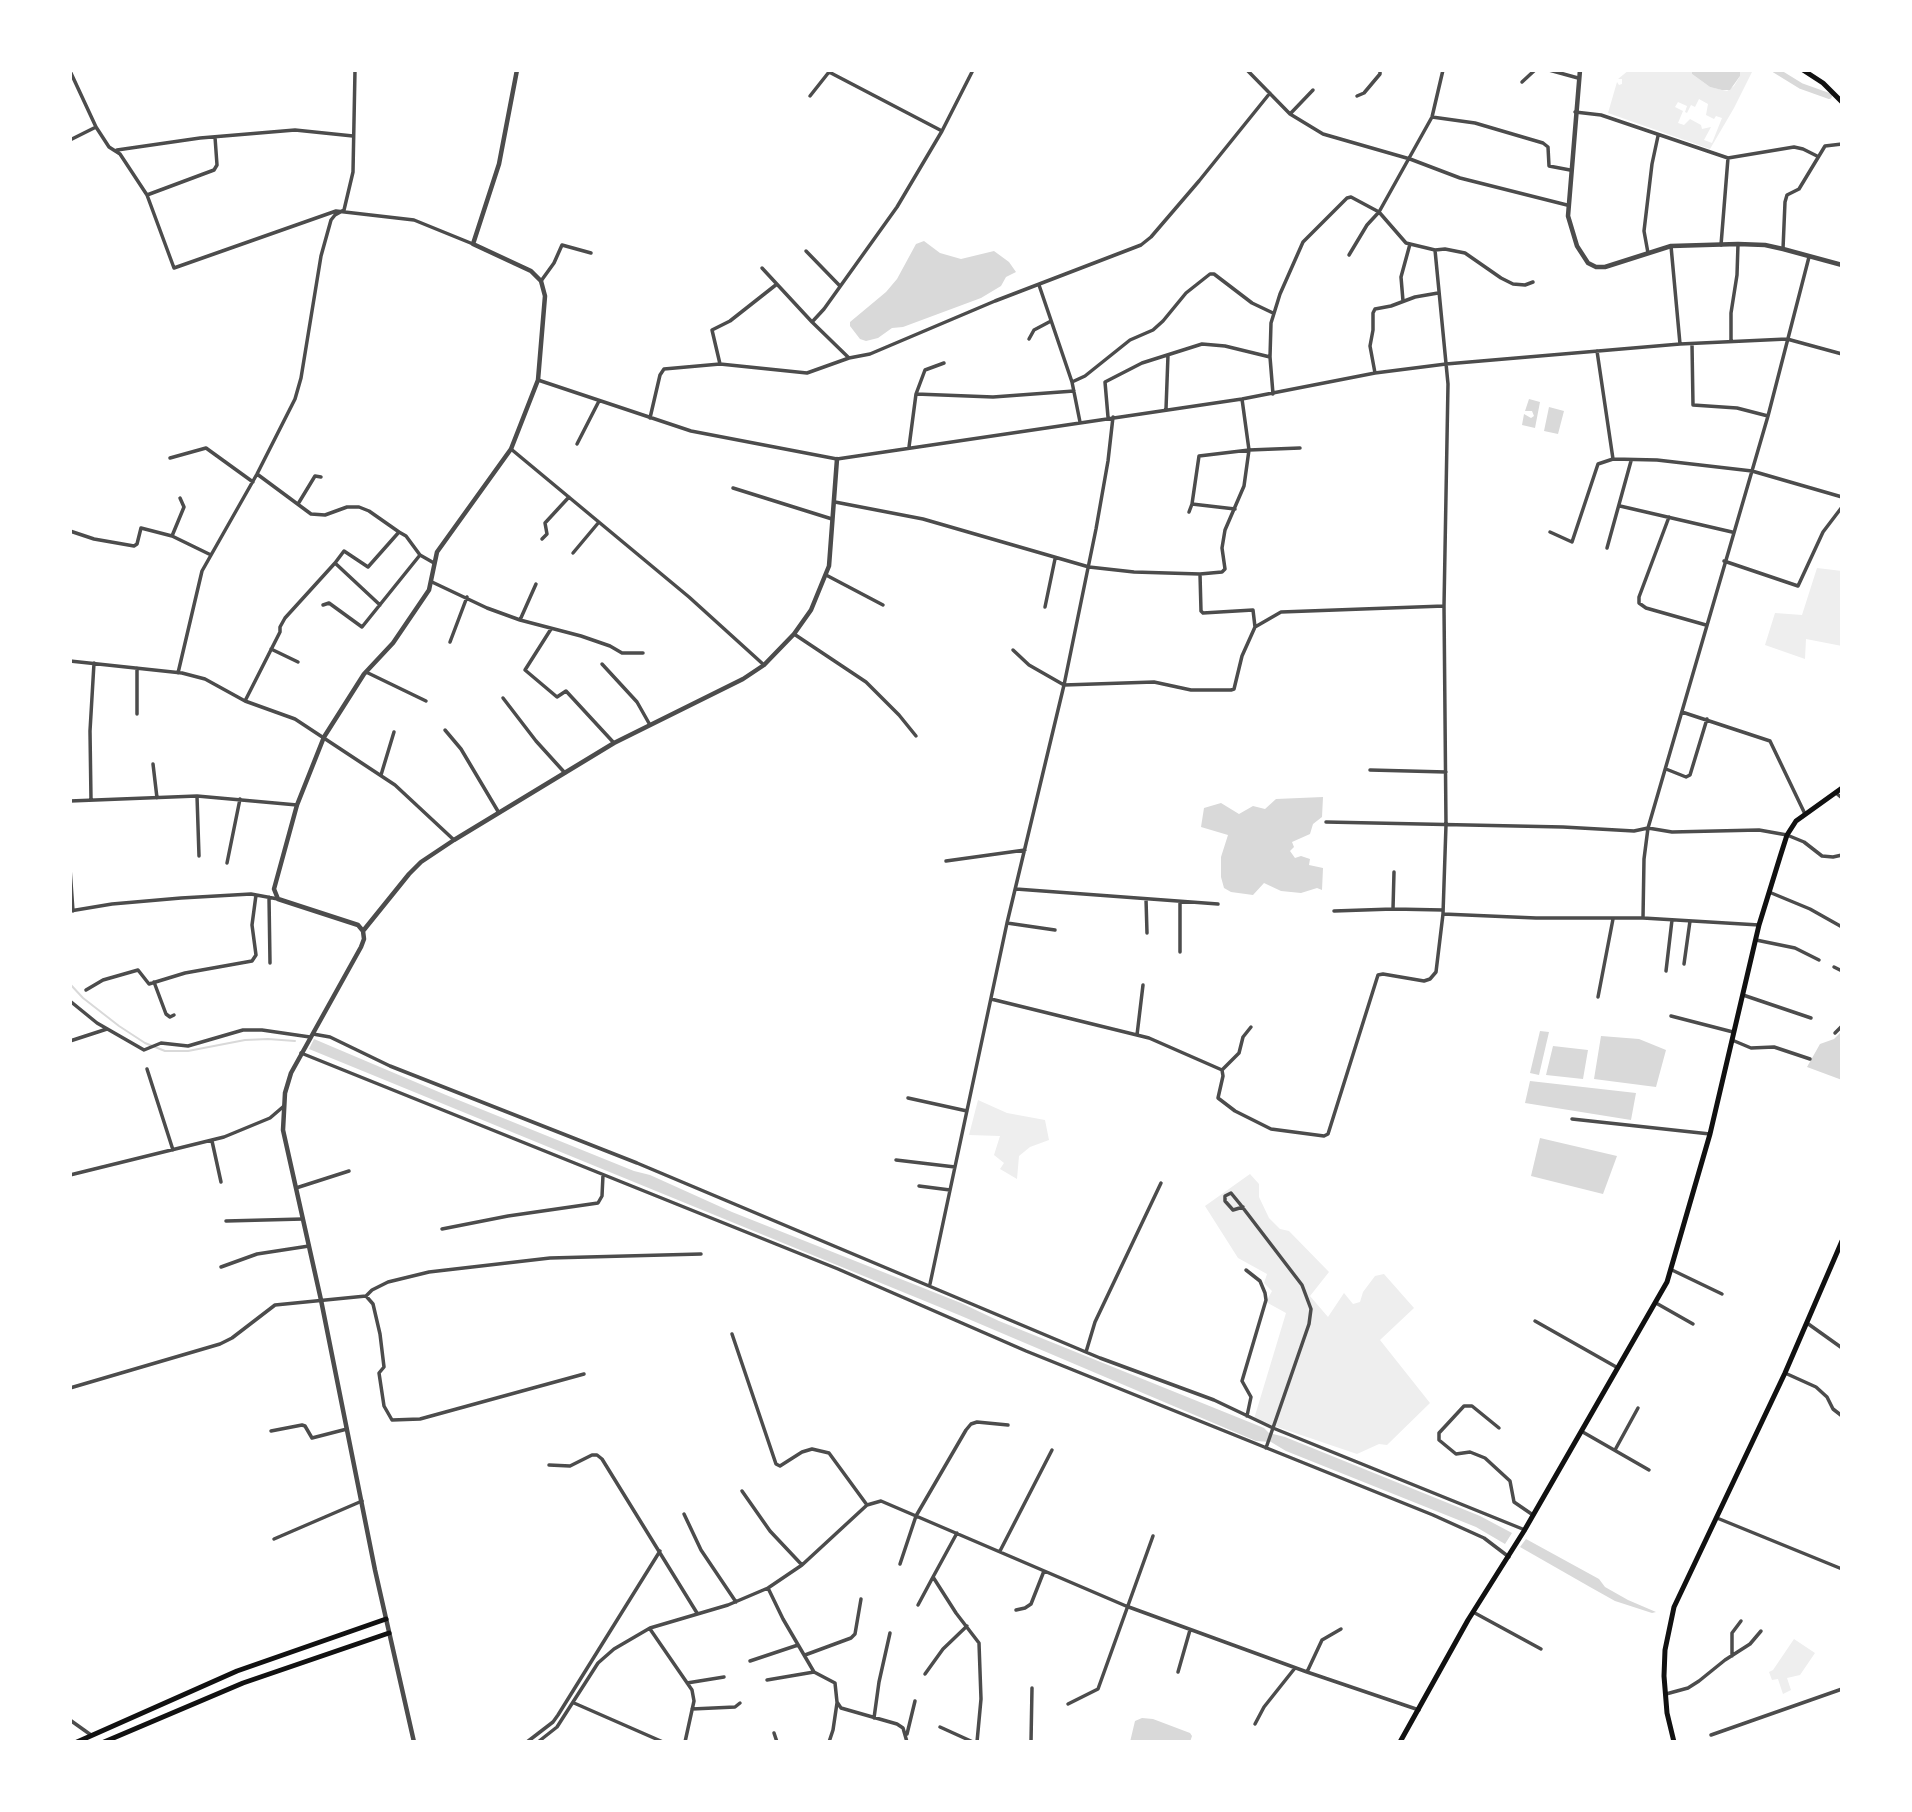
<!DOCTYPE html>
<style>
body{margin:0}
#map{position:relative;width:1912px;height:1812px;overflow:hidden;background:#fff;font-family:"Alegreya Sans",sans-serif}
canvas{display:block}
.frame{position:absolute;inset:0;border:72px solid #fff;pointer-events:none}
</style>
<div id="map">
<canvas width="1912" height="1812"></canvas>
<div class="frame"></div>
</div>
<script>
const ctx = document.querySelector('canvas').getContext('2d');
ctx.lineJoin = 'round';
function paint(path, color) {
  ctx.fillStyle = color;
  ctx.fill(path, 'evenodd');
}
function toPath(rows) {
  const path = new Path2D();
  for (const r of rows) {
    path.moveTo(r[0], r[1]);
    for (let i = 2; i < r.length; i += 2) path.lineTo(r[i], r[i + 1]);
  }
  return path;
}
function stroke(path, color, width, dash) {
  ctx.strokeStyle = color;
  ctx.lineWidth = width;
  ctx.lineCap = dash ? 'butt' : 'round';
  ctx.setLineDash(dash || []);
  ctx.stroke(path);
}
paint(toPath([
 [1629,70,1692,70,1692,74,1710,87,1727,91,1734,86,1740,76,1740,70,1753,70,1734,108,1710,149,1608,113,1617,82,1619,85,1622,84,1622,79,1618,79],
 [1699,99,1708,104,1706,115,1714,119,1716,116,1722,118,1712,143,1704,140,1711,127,1702,129,1701,125,1690,119,1684,125,1678,123,1683,111,1675,107,1678,102,1687,106,1685,112,1687,113,1691,105,1695,107],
 [1817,568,1842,571,1842,646,1806,639,1805,659,1765,645,1775,613,1802,615],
 [978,1100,1007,1113,1045,1120,1049,1140,1030,1147,1019,1156,1017,1179,1000,1169,1004,1163,994,1155,1000,1136,969,1135],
 [1250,1174,1259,1184,1259,1197,1269,1218,1280,1229,1289,1231,1329,1272,1310,1296,1328,1317,1344,1293,1353,1304,1360,1302,1363,1292,1375,1276,1384,1274,1414,1308,1380,1340,1430,1403,1387,1445,1379,1444,1357,1454,1254,1419,1286,1313,1266,1302,1272,1291,1264,1283,1267,1274,1238,1258,1205,1206],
 [1794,1639,1815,1653,1800,1675,1787,1678,1791,1690,1783,1694,1778,1679,1772,1680,1769,1672,1773,1670]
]), '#eee');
paint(toPath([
 [1692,70,1740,70,1740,76,1730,90,1722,90,1710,87,1692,74],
 [924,241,940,253,961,259,994,251,1009,262,1016,272,1006,277,1001,286,981,298,903,327,892,328,878,338,866,341,860,339,850,326,850,322,886,292,897,279,916,244],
 [1529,399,1540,402,1535,428,1522,425,1524,414,1531,418,1534,416,1532,411,1525,411],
 [1549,407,1564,411,1558,434,1544,431],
 [1323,797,1322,817,1313,824,1310,834,1292,842,1294,847,1290,851,1295,858,1301,856,1310,859,1309,865,1323,868,1322,890,1317,888,1301,893,1281,891,1264,883,1253,895,1231,892,1224,888,1221,877,1221,857,1228,835,1201,827,1204,808,1221,803,1239,814,1253,806,1265,809,1276,799],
 [1540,1031,1549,1032,1539,1075,1530,1073],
 [1842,1031,1842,1080,1807,1067,1820,1044,1834,1039],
 [1601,1036,1639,1039,1666,1050,1656,1087,1594,1079],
 [314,1039,446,1095,634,1171,650,1175,732,1212,961,1303,999,1321,1264,1428,1269,1433,1285,1437,1480,1516,1512,1533,1505,1544,1476,1527,1286,1451,1271,1442,1256,1441,959,1315,309,1049],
 [1553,1046,1588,1050,1583,1079,1546,1075],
 [1530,1081,1636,1093,1631,1120,1525,1103],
 [1540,1138,1617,1156,1603,1194,1531,1176],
 [1526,1539,1599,1579,1605,1587,1628,1600,1656,1612,1652,1613,1615,1601,1590,1587,1520,1547],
 [1142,1718,1153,1719,1190,1733,1192,1736,1190,1742,1130,1742,1135,1721]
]), '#d9d9d9');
stroke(toPath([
 [70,984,83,998,119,1026,145,1043,165,1051,188,1051,245,1040,268,1039,295,1041]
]), '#d9d9d9', 2);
stroke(toPath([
 [1775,70,1801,86,1829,96]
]), '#d9d9d9', 6);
stroke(toPath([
 [1247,70,1290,114,1323,134,1410,159,1460,178,1567,205],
 [1549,70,1578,78],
 [70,71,96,127,109,147,120,154,147,195,174,268,336,211,414,220,473,244],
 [1522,82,1535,70],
 [810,96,829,72,942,131],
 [1357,96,1364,93,1380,74,1380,70],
 [1575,112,1601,115,1728,158,1794,147,1803,149,1817,156],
 [1290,114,1313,90],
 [1432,117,1475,123,1543,143,1548,147,1549,166,1570,170],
 [70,140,96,127],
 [117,150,200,138,295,130,353,136],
 [147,195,214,170,217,165,215,137],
 [1721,245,1728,158],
 [1671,246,1680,344],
 [1783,249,1785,202,1787,195,1799,189,1825,146,1842,144],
 [1435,250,1445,249,1465,253,1501,278,1513,284,1525,285,1533,282],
 [806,251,839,285],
 [1648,253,1644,231,1652,164,1658,136],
 [1349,255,1367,225,1379,212,1432,117,1443,70],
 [762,268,812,322,824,309,897,207,942,131,973,70],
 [541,281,554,263,562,245,591,253],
 [1039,285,1072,382,1080,422],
 [1403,301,1401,277,1410,244],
 [812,322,849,358],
 [1029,339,1034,330,1051,321],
 [1731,342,1731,313,1737,275,1738,244],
 [1692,344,1693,405,1737,408,1768,416],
 [1597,351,1613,459],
 [720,364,712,330,730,321,777,284],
 [1375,373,1370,346,1373,330,1373,313,1375,309,1391,306,1415,297,1438,293],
 [538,380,691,431,837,459,1242,399,1375,373,1446,364,1680,344,1787,339,1842,354],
 [1072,382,1085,376,1130,340,1153,330,1163,321,1186,293,1210,274,1214,274,1252,303,1273,313],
 [916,394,993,397,1074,391],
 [1166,409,1168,355],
 [1108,417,1105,382,1142,363,1202,344,1225,346,1270,357],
 [650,418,660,375,664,369,720,364,807,373,849,358,870,354,995,301,1141,245,1151,237,1199,181,1270,93],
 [577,444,599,401],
 [909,447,916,394,925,370,944,363],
 [511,449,689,597,764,665],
 [170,458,206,448,253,482],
 [257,474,311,514,325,515,347,507,359,507,369,511,399,532],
 [733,488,832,519],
 [835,502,923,519,1089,567,1134,572,1200,574,1222,572,1225,569,1222,548,1225,530,1244,486,1249,450,1242,399],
 [298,504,315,476,321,477],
 [1192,504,1235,509],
 [1620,506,1732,532],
 [1189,512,1192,504,1199,456,1249,450,1300,448],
 [1669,517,1639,597,1639,603,1646,608,1706,625],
 [70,531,94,539,134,546,137,544,141,528,172,536,211,555],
 [1550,532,1572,542,1598,464,1613,459,1657,460,1752,471,1842,497],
 [172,536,184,507,180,498],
 [542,539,547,534,545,523,569,497],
 [1607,548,1631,461],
 [573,553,599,522],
 [1724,561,1798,586,1823,532,1842,507],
 [335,563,344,551,368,567,399,532,406,536,420,555,434,563],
 [1200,574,1201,611,1203,613,1253,610,1255,627],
 [826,575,883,605],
 [432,582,487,608,520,620,581,636,610,646,622,653,643,653],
 [323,605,329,603,362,627,420,555],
 [1045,607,1055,559],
 [520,620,536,584],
 [551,629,525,670,557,697,566,691,614,743],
 [794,634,866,682,899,715,916,736],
 [450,642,467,597],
 [271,649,298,662],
 [1013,650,1029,665,1064,685,1154,682,1191,690,1231,690,1234,689,1242,656,1255,627,1281,612,1444,606],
 [70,661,182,673,205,679,245,701,295,719,395,785,454,840],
 [602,664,637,702,650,725],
 [137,668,137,714],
 [366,672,426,701],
 [178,673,202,571,257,474,295,399,301,378,321,256,331,220,335,215,344,210,353,172,355,70],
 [503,698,536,741,565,773],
 [245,701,280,632,280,627,285,618,335,563,380,605],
 [1682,712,1770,741,1805,814],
 [445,730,461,749,499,813],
 [153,764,157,798],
 [1666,769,1686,777,1690,775,1707,719],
 [1370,770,1446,772],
 [381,775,394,732],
 [1836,793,1842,798],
 [197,796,199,856],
 [91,800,90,731,94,663],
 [70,801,197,796,297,805],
 [1326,822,1563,827,1634,831,1648,828,1672,832,1759,830,1787,835,1804,842,1822,856,1833,857,1842,855],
 [946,861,1025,850],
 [227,863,240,799],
 [70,868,73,911],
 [1016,889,1218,904],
 [1769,892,1810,909,1842,927],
 [269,897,270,963],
 [1146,899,1147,933],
 [1393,909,1394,872],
 [70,911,112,904,181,898,251,894,278,899],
 [1334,911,1393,909,1443,910],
 [1443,914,1536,918,1643,918,1759,925],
 [1643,918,1644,859,1648,828,1768,416,1809,257],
 [1007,923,1055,930],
 [1756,940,1795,948,1819,960],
 [1180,952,1180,902],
 [1684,964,1690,921],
 [1834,967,1842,971],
 [1666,971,1672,920],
 [154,982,166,1014,170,1017,174,1015],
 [86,990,103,980,138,970,149,984,185,973,252,961,256,955,252,925,256,895],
 [1743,995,1811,1018],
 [1598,997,1613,919],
 [991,999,1149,1038,1222,1070],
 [70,1001,97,1023,144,1050,161,1043,188,1046,243,1030,262,1030,310,1037],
 [1671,1016,1733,1032],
 [1835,1033,1842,1026],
 [313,1034,330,1037,390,1066,637,1163,1100,1358,1214,1400,1273,1428,1525,1530],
 [1137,1035,1143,985],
 [1732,1040,1751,1048,1774,1047,1810,1059],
 [70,1041,107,1029],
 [301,1053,838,1269,1026,1351,1433,1515,1484,1538,1509,1557],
 [147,1069,173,1150],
 [1222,1070,1223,1076,1218,1098,1235,1111,1271,1129,1324,1136,1328,1134,1378,975,1383,974,1424,981,1430,979,1436,972,1443,914,1446,825,1444,606,1448,384,1435,250,1406,243,1379,212,1351,197,1347,198,1303,242,1280,294,1271,323,1270,357,1273,394],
 [1222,1070,1239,1053,1243,1037,1251,1027],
 [908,1098,967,1111],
 [1572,1119,1710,1134],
 [212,1141,221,1182],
 [896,1160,955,1167],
 [70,1175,224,1137,270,1118,284,1106],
 [919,1186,950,1190],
 [296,1188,349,1171],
 [1243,1207,1233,1210,1225,1201,1225,1196,1231,1193,1240,1204,1302,1285,1311,1309,1309,1324,1266,1448],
 [226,1221,303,1219],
 [442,1229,508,1216,598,1203,602,1196,603,1175],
 [221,1267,257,1254,309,1246],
 [1246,1270,1260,1281,1265,1293,1266,1300,1242,1381,1251,1397,1247,1416],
 [1672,1270,1722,1294],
 [930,1284,1007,923,1064,685,1096,529,1108,461,1113,417],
 [366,1296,372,1290,388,1282,429,1272,550,1258,701,1254],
 [1656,1303,1693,1324],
 [1535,1321,1618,1368],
 [1807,1323,1842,1348],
 [732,1334,776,1464,780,1466,802,1452,812,1449,829,1453,867,1505],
 [1086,1352,1095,1322,1161,1183],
 [1785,1373,1816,1387,1827,1397,1833,1409,1842,1416],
 [70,1388,220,1344,232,1338,275,1305,366,1296,373,1304,380,1334,384,1367,379,1373,384,1406,392,1420,420,1419,584,1374],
 [1499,1428,1472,1406,1464,1406,1439,1433,1439,1440,1456,1454,1470,1452,1485,1458,1510,1481,1514,1502,1533,1515],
 [271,1431,302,1425,305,1426,312,1438,347,1429],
 [1581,1431,1649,1470],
 [1615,1450,1638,1408],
 [549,1465,570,1466,592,1455,597,1455,602,1459,697,1613],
 [742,1491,770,1531,802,1565],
 [684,1514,701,1550,736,1602],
 [1717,1518,1842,1569],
 [957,1533,933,1577,956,1613,979,1643,981,1699,977,1742],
 [274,1539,362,1501],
 [1000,1551,1052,1450],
 [900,1564,916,1516,966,1430,971,1424,977,1422,1008,1425],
 [768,1588,783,1619,814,1672,835,1683,837,1702,841,1708,897,1724,903,1728,907,1742],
 [918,1605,933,1577],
 [1016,1610,1025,1608,1031,1604,1044,1571],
 [1473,1612,1541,1649],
 [650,1629,692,1690,694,1701,685,1742],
 [805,1655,851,1638,855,1634,861,1599],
 [1732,1656,1732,1633,1741,1621],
 [750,1661,798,1645],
 [1178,1672,1190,1630],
 [1307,1672,1322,1640,1341,1629],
 [925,1674,943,1649,967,1626],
 [767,1680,814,1672],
 [687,1683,724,1677],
 [1666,1694,1688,1688,1699,1681,1725,1660,1750,1644,1761,1631],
 [574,1703,663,1742],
 [1068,1704,1098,1689,1153,1536],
 [692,1709,735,1707,740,1703],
 [874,1718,879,1682,890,1633],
 [70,1720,91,1735],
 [1255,1724,1264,1707,1295,1668],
 [940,1727,973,1742],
 [774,1733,777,1742],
 [907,1734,915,1701],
 [1711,1735,1842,1689],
 [527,1742,553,1722,558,1715,660,1551],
 [538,1742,557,1727,598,1663,614,1649,650,1628,728,1605,768,1588,802,1565,867,1505,881,1501,1126,1606,1307,1672,1419,1710],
 [808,1742,817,1742],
 [829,1742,833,1730,837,1703],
 [1031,1742,1032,1688]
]), '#4c4c4c', 3.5);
stroke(toPath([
 [1580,70,1568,216,1577,246,1588,263,1596,267,1605,267,1671,246,1738,244,1765,245,1783,249,1842,265],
 [363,931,358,925,278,899,274,889,297,805,324,737,364,674,393,643,429,590,437,552,511,449,538,380,545,296,541,281,531,271,473,244,499,164,517,70],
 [414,1742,375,1570,321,1300,283,1130,285,1093,291,1073,361,947,364,939,363,931,409,874,421,862,454,840,614,743,743,679,764,665,794,634,811,610,829,566,837,459]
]), '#4c4c4c', 4.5);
stroke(toPath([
 [77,1742,237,1671,386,1619],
 [104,1742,243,1683,389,1633],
 [1400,1742,1468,1620,1524,1531,1667,1282,1710,1134,1759,925,1780,857,1787,835,1796,821,1842,788]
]), '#111', 5);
stroke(toPath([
 [1803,70,1823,83,1842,102],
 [1674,1742,1667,1713,1664,1676,1665,1650,1674,1607,1785,1373,1842,1241]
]), '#111', 5);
</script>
